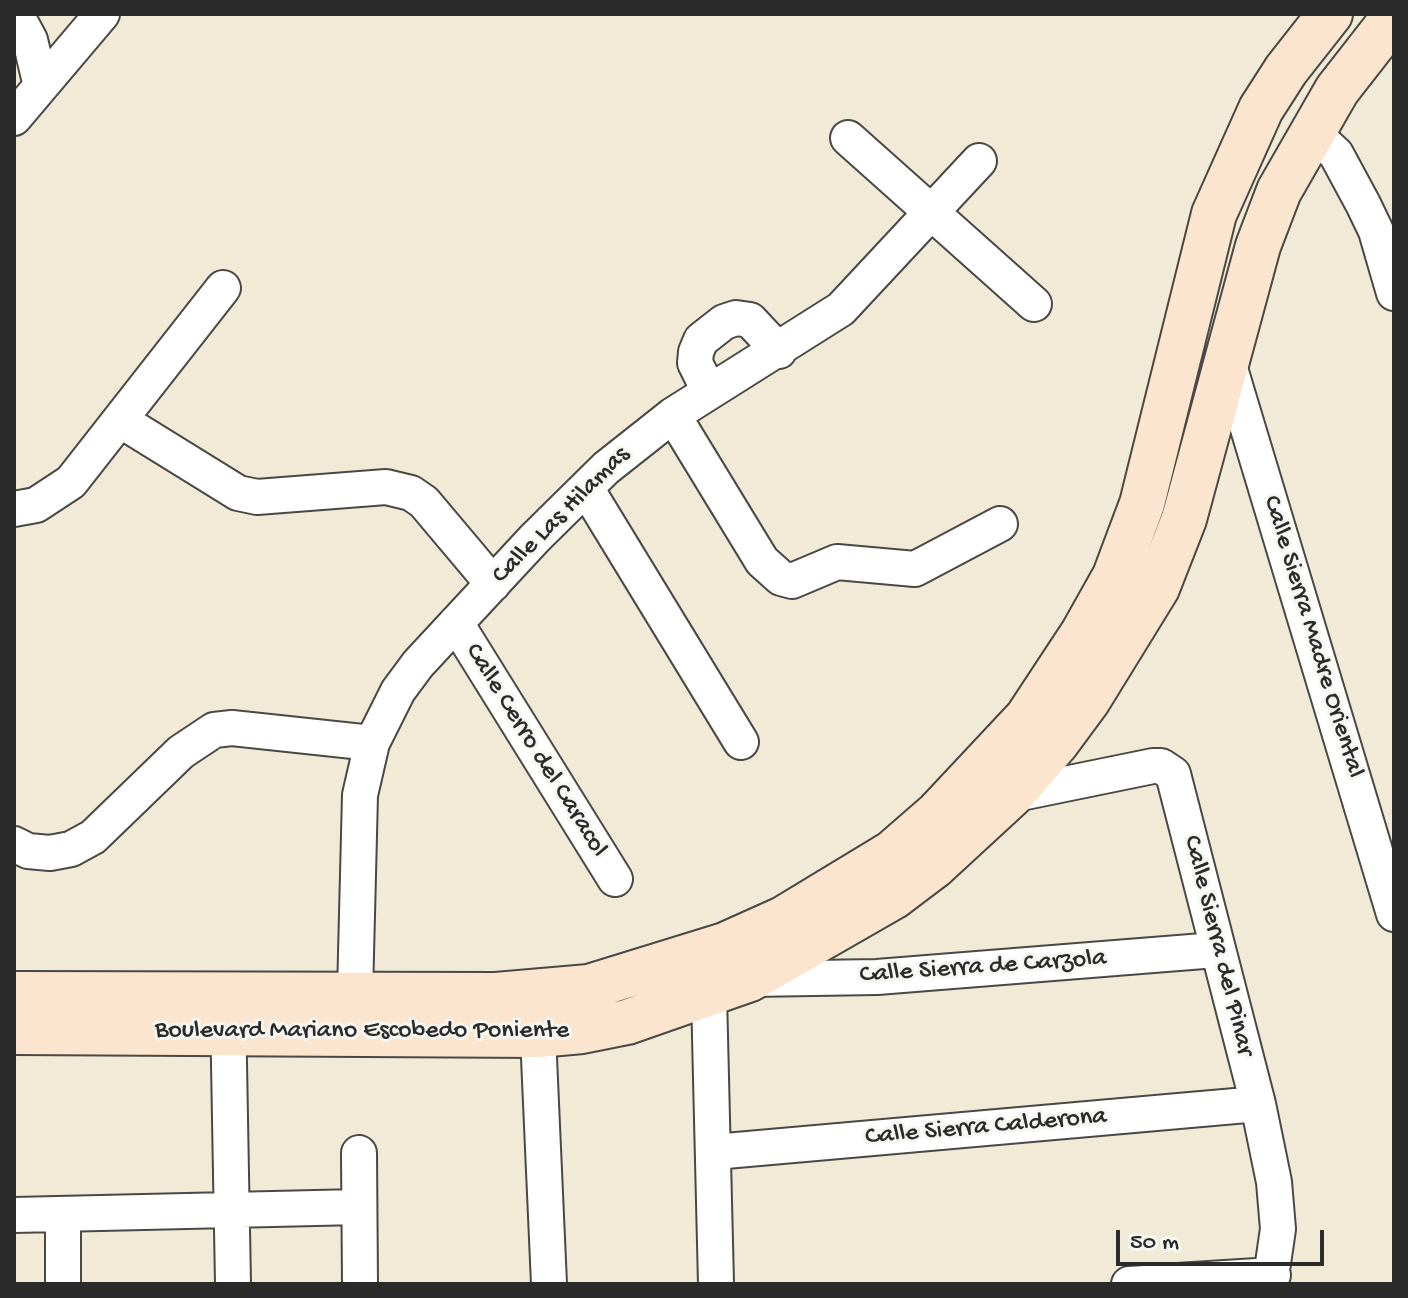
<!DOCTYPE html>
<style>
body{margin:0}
#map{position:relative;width:1408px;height:1298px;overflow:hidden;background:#f0ead7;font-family:"Gochi Hand",sans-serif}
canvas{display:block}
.frame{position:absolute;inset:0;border:16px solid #2b2b2b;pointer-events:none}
.scale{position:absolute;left:1116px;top:1230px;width:208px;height:36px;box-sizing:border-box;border:4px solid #2b2b2b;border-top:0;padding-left:10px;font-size:24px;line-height:28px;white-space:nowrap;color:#2b2b2b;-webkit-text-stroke:6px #f6f6f2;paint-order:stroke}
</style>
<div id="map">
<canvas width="1408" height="1298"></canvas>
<div class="frame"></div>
<div class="scale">50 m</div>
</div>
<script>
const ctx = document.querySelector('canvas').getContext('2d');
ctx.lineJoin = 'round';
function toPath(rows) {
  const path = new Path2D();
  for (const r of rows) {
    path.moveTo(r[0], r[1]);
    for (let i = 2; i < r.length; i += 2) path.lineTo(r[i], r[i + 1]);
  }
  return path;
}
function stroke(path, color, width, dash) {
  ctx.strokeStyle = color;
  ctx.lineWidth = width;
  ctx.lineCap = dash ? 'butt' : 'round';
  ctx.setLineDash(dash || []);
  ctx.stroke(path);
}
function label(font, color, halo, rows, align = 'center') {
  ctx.font = font + ' "Gochi Hand",sans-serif';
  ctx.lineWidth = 6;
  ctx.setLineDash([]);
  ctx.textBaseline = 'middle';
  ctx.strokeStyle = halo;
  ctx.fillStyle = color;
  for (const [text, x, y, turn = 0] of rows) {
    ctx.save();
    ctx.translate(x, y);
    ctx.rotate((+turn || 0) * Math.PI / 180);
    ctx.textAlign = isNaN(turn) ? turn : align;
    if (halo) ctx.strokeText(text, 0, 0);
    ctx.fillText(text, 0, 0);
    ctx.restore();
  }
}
const street = toPath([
 [16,14,30,40,41,86],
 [14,118,102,14],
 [1311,131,1336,154,1363,204,1376,231,1394,293],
 [848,138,1034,304],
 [1228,362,1394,914],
 [709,391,695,363,696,352,701,340,724,322,736,318,750,320,779,351],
 [673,415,762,561,781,578,792,581,837,562,915,569,1000,524],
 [120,420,238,493,257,497,386,487,411,493,424,502,493,584],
 [586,488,741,742],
 [14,509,36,505,71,482,223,288],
 [456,623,615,879],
 [1011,795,1153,766,1161,766,1173,774,1258,1104,1274,1182,1278,1229,1270,1284],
 [14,844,28,851,50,853,71,849,93,837,181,752,214,730,232,728,372,743],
 [750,979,877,977,1216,950],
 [355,994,360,795,372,743,398,691,418,664,535,538,606,468,673,415,841,309,979,161],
 [709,995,716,1284],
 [228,1008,233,1284],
 [538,1035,549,1284],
 [714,1152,1258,1104],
 [359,1153,360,1284],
 [14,1215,359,1207],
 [63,1215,63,1284],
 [1129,1284,1273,1275]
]);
const secondary = toPath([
 [14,994,496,995,589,987,725,945,783,919,892,853,938,813,1027,718,1083,633,1115,576,1142,504,1214,214,1261,109,1286,70,1330,14],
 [14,1032,538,1035,582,1031,627,1022,750,979,893,897,934,866,1011,795,1057,742,1088,700,1157,588,1184,519,1258,246,1279,191,1337,90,1394,17]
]);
stroke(street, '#494845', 38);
stroke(secondary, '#494845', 48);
stroke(street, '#fff', 34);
stroke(secondary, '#fbe5cf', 44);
label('26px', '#2b2b2b', '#f6f6f2', [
 ["Calle Las Hilamas",562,516,-45],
 ["Calle Sierra Madre Oriental",1312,637,73],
 ["Calle Cerro del Caracol",535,751,58],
 ["Calle Sierra del Pinar",1217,946,76],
 ["Calle Sierra de Carzola",983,968,-4],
 ["Boulevard Mariano Escobedo Poniente",362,1032],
 ["Calle Sierra Calderona",986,1128,-5]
]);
</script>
